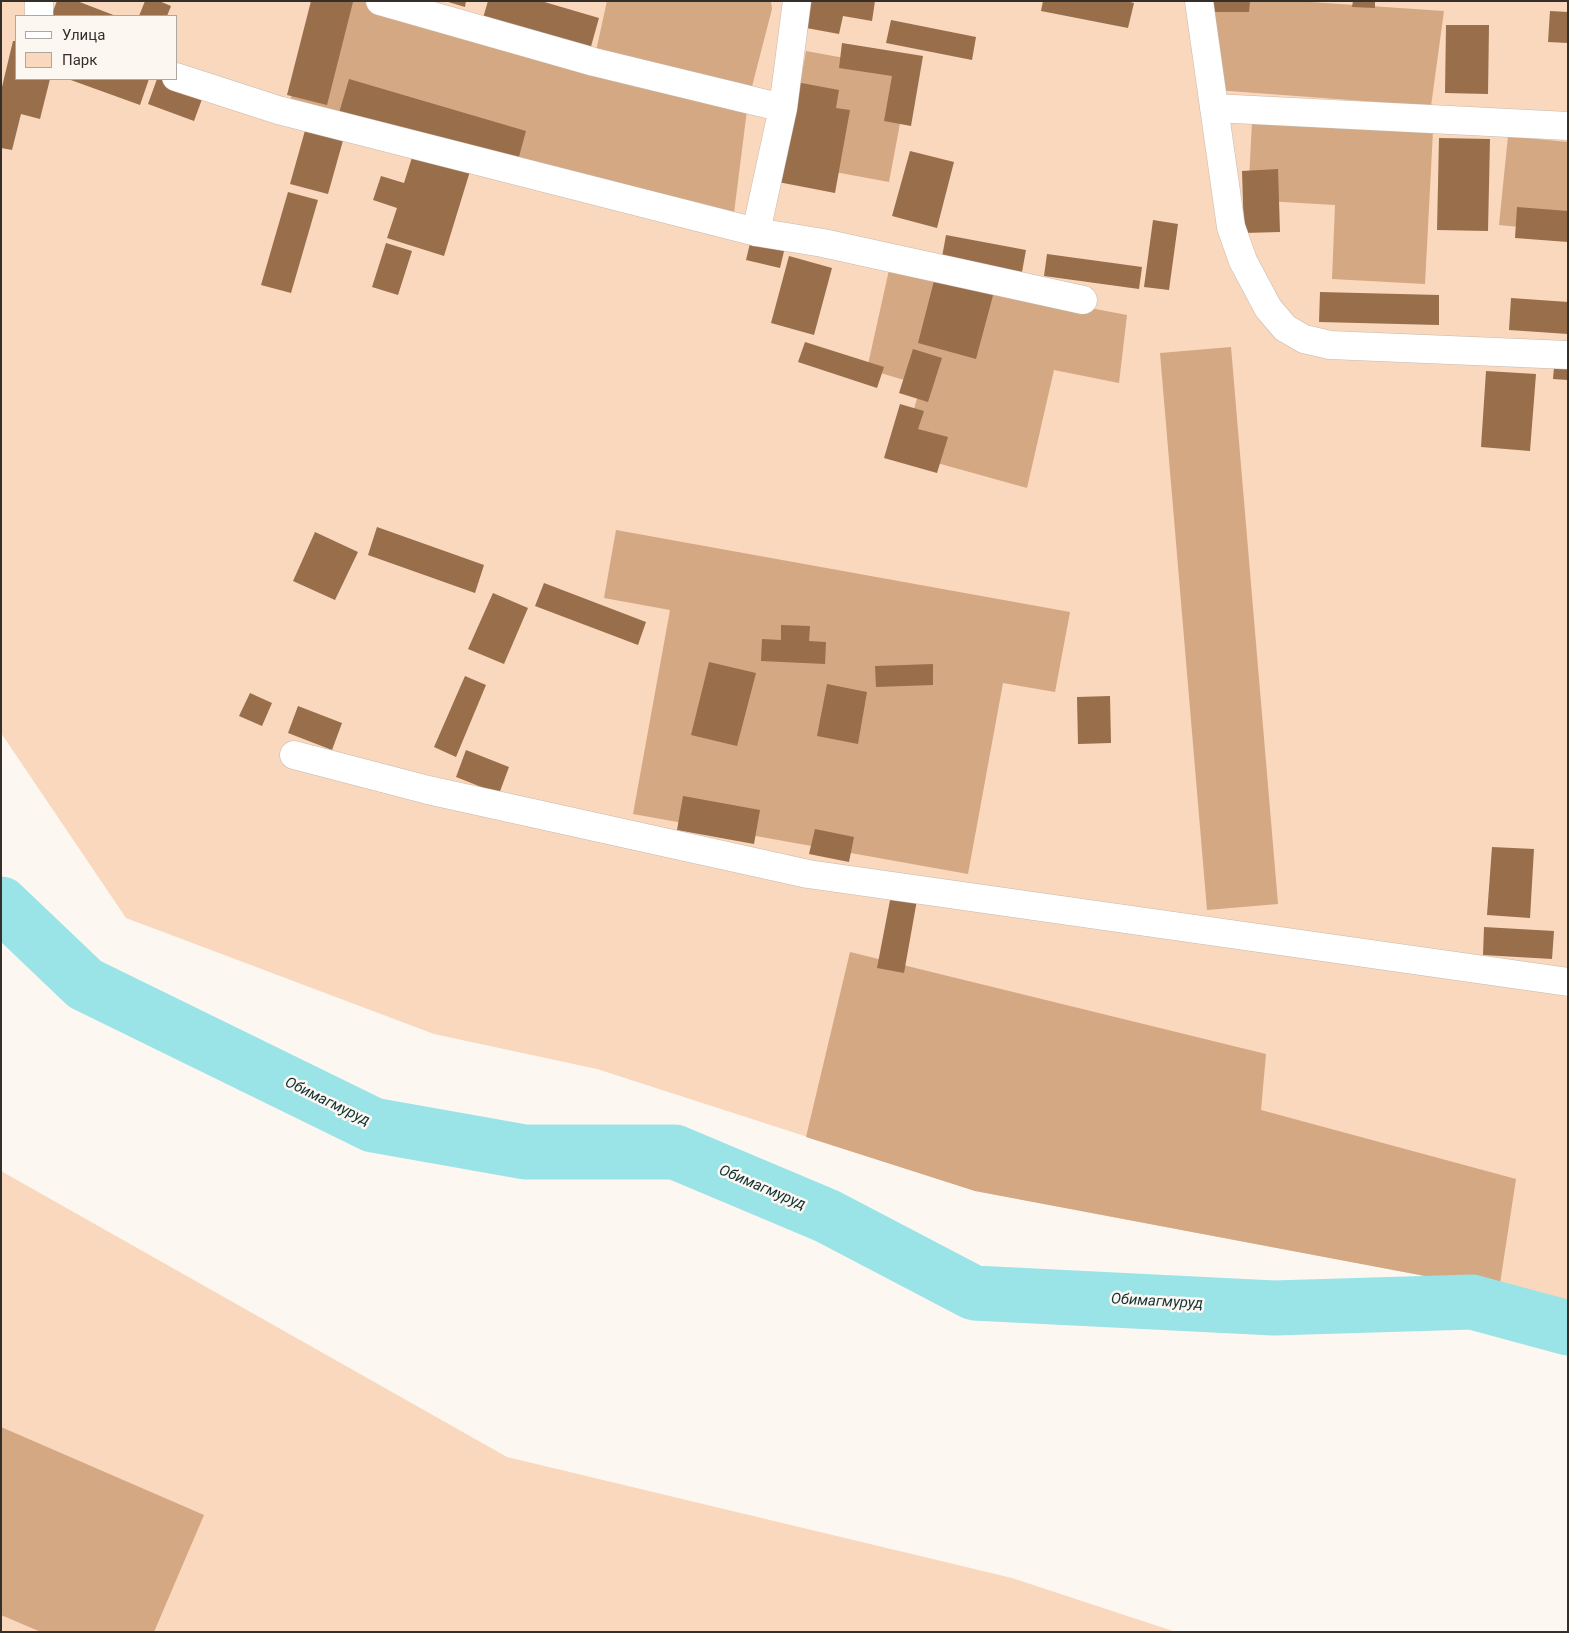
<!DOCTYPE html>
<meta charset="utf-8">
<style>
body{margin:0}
#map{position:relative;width:1569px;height:1633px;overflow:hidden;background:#fdf7f2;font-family:Roboto,sans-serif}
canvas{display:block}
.frame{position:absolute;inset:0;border:2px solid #352f2a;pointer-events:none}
.legend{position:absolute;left:15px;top:15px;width:162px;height:65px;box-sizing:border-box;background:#fdf7f2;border:1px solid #ada7a2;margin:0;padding:6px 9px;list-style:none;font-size:15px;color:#352f2a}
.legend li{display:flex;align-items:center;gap:10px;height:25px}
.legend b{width:25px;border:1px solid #ada7a2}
</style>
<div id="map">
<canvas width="1569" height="1633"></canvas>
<div class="frame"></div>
<ul class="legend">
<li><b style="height:6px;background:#fff"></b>Улица</li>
<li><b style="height:14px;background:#f9d8bd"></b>Парк</li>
</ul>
</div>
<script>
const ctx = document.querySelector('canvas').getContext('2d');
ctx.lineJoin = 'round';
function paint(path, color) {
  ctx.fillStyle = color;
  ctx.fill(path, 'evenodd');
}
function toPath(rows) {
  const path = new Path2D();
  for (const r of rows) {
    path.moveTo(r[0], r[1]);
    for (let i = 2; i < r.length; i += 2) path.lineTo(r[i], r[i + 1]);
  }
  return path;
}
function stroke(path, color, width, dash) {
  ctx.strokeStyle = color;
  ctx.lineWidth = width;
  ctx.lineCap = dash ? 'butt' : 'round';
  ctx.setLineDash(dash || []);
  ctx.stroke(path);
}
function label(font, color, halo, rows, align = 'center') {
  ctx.font = font + ' Roboto,sans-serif';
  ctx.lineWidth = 5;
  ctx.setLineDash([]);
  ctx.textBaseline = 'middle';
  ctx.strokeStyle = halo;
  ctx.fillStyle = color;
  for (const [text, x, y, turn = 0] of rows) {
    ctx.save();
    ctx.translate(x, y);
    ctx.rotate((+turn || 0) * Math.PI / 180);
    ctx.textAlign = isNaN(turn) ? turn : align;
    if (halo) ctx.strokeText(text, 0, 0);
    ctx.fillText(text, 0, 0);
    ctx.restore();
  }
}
paint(toPath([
 [1,1,1568,1,1568,1303,975,1191,597,1069,434,1034,126,918,1,733],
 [16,16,176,16,176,79,16,79],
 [1,1171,507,1457,1012,1578,1176,1632,1,1632]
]), '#f9d8bd');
paint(toPath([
 [317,1,381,1,594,60,607,1,771,1,772,9,748,102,733,221,287,112],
 [1205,1,1296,1,1444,11,1431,106,1202,89],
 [806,51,910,70,889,182,786,163],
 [1252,122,1433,131,1425,284,1332,279,1335,205,1248,200],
 [1508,136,1568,142,1568,232,1499,225],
 [889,270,1127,315,1119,383,1054,370,1027,488,901,453,921,385,867,369],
 [1231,347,1278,904,1207,910,1160,353],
 [616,530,1070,612,1055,692,1003,683,968,874,633,814,670,610,604,598],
 [850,952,1266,1054,1261,1110,1516,1179,1499,1290,975,1191,806,1137],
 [1,1427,204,1515,154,1632,41,1632,1,1615]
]), '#d4a882');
stroke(toPath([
 [1,904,85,984,373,1125,525,1152,675,1152,827,1216,974,1293,1274,1308,1472,1302,1568,1328]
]), '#9ae3e7', 55);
paint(toPath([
 [57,1,77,1,116,16,51,16],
 [145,1,159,1,171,6,167,16,139,16],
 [311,1,353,2,327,105,287,95],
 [445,1,466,1,465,7],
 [488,1,541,1,599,18,590,50,483,18],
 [806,1,875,1,872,21,843,16,839,34,801,27],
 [1043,1,1126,1,1134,3,1128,28,1041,11],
 [1209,1,1250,1,1249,12,1209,12],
 [1353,1,1375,1,1375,8,1352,7],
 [1550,11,1568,12,1568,43,1548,42],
 [891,20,976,37,972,60,886,43],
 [1446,25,1489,25,1488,94,1445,93],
 [13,41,16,41,16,79,50,79,40,119,21,114,12,150,1,148,1,91],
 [842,43,923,56,911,126,884,121,892,76,839,68],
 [68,79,149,79,140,105],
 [157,79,172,79,205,91,194,121,148,104],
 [349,79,526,131,517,164,339,113],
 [796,82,839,90,836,108,850,110,835,193,778,182],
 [306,127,344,137,328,194,290,184],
 [1439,138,1490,139,1488,231,1437,230],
 [414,151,471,168,444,256,387,238,397,208,373,200,381,176,404,183],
 [910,151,954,162,937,228,892,216],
 [1278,169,1280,232,1244,233,1242,171],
 [288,192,318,200,291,293,261,285],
 [1517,207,1568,211,1568,242,1515,238],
 [1153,220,1178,224,1169,290,1144,287],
 [946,235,1026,250,1022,272,942,257],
 [751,239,785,247,780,268,746,260],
 [386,243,412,251,398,295,372,287],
 [1047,254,1142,267,1139,289,1044,276],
 [789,256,832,268,814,335,771,323],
 [936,273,995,288,976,359,918,343],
 [1320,292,1439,295,1439,325,1319,322],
 [1511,298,1568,302,1568,334,1509,330],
 [805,342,884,367,877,388,798,362],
 [913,349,942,358,928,402,899,393],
 [1555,356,1568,357,1568,380,1553,379],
 [1486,371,1536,374,1530,451,1481,447],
 [900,404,924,411,918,429,948,437,937,473,884,458],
 [377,527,484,565,475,593,368,555],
 [315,532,358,552,335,600,293,581],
 [544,583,646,622,638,645,535,606],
 [493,593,528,608,504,664,468,649],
 [781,625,810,626,809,641,826,642,825,664,761,661,762,639,781,640],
 [709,662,756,673,737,746,691,735],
 [933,664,933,685,876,687,875,666],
 [465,676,486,685,456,757,434,747],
 [827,684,867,692,858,744,817,736],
 [250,693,272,703,262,726,239,716],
 [1110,696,1111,743,1078,744,1077,697],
 [298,706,342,723,332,750,288,733],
 [466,750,509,767,499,794,456,777],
 [683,796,760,810,754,844,677,830],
 [815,829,854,837,849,862,809,854],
 [1492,847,1534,849,1530,918,1487,915],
 [891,895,917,900,904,973,877,968],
 [1484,927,1554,931,1552,959,1483,955]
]), '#986e4b');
const minor = toPath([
 [380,1,594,62,783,108,797,1],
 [1199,1,1231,227,1243,261,1268,308,1285,328,1304,339,1330,345,1568,355],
 [39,16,39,1],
 [176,77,278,110,756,232,823,243,1083,300],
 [1214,108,1568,126],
 [756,232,783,108],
 [294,755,428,790,808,874,1568,982]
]);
stroke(minor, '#c7b9ad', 29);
stroke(minor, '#fff', 28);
label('italic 15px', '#0f3335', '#fdf7f2', [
 ["Обимагмуруд",327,1102,26],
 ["Обимагмуруд",762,1188,23],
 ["Обимагмуруд",1157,1302,3]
]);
</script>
